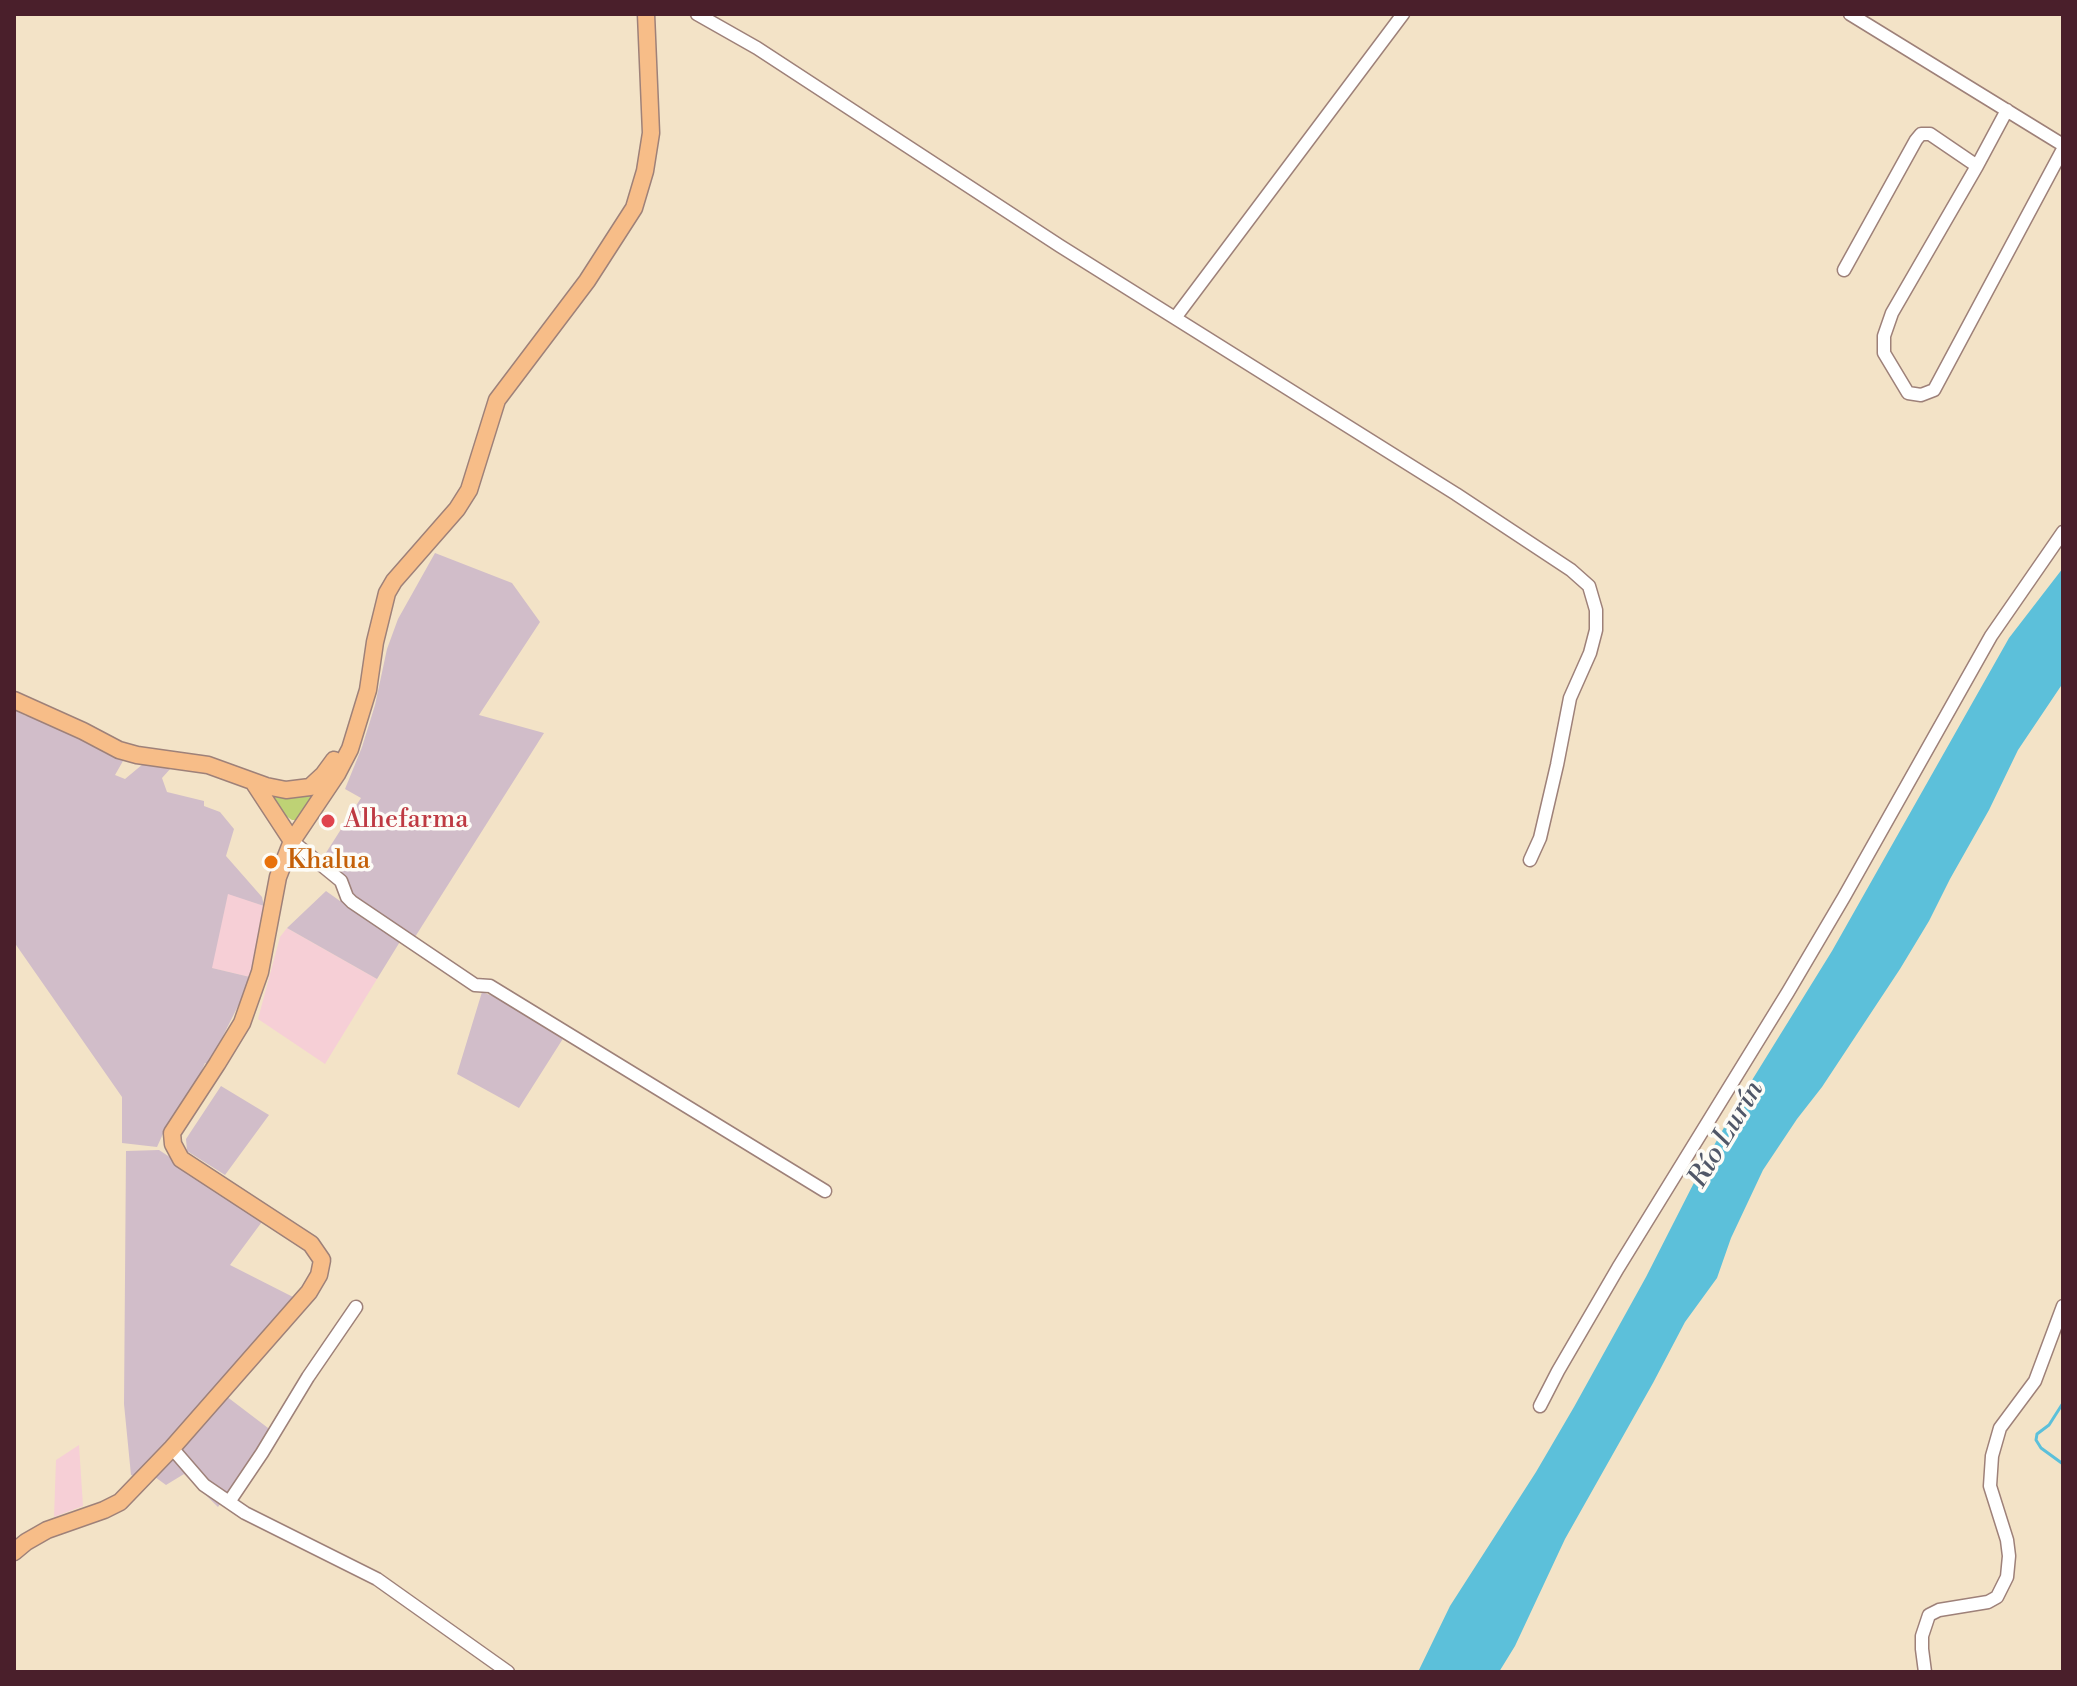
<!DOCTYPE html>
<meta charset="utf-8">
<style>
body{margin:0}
#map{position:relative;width:2077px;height:1686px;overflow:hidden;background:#f3e3c7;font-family:"Libre Bodoni",serif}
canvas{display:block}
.frame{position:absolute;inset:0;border:16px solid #4a1f2b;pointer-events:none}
</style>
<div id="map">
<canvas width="2077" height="1686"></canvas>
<div class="frame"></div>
</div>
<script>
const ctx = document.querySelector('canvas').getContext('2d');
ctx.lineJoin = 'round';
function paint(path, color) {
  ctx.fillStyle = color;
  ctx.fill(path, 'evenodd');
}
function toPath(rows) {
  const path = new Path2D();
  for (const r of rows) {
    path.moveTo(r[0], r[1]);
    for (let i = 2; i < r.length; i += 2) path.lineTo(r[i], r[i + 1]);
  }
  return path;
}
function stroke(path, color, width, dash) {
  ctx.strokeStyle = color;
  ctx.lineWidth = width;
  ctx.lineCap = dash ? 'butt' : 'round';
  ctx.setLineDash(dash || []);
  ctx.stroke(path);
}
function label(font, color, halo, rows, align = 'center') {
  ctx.font = font + ' "Libre Bodoni",serif';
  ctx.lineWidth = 7;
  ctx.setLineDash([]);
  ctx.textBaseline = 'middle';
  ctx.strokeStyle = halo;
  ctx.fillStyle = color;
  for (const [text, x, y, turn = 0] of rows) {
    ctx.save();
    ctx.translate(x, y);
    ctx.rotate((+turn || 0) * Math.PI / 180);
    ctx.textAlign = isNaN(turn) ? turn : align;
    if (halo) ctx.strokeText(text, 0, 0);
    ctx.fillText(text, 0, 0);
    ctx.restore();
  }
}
paint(toPath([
 [228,893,264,906,250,977,211,968],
 [287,928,377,979,325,1064,258,1019,280,937],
 [79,1445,83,1506,54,1517,56,1460]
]), '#f6cfd6');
paint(toPath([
 [435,553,512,583,540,622,479,715,544,733,415,937,358,901,353,894,348,880,322,859,361,798,345,789,362,747,375,705,387,649,398,619],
 [14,710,26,716,31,715,81,738,123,761,115,775,125,779,143,764,171,768,162,778,167,792,204,801,204,806,220,812,234,829,226,856,262,897,264,906,228,894,212,968,250,977,247,988,209,1064,205,1063,200,1075,167,1125,157,1147,122,1143,122,1097,14,942],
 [326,891,340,901,342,900,401,940,377,979,287,928],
 [482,992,508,1002,564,1037,519,1108,457,1074],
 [221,1086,269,1115,225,1175,187,1151,186,1139],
 [159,1150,264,1219,230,1265,295,1298,138,1477,131,1475,124,1404,126,1151],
 [226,1396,272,1431,218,1507,184,1474,166,1485,155,1477]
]), '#d1bdc9');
paint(toPath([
 [271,792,319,792,297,820,292,820,283,814]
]), '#bed275');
paint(toPath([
 [2063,568,2063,683,2018,750,1989,810,1950,879,1929,921,1900,969,1822,1087,1797,1119,1763,1170,1731,1238,1717,1278,1685,1322,1653,1383,1565,1539,1515,1646,1499,1672,1418,1672,1450,1606,1536,1472,1574,1407,1646,1277,1702,1167,1736,1106,1832,951,2009,638]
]), '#5cc0da');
stroke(toPath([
 [2063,1403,2049,1425,2037,1434,2036,1440,2041,1448,2063,1464]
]), '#5cc0da', 3);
const minor = toPath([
 [697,14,757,48,1060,246,1456,494,1571,570,1589,586,1596,610,1596,630,1590,653,1570,698,1557,765,1540,838,1530,860],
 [1850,14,2063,145],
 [2007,110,1977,166,1892,313,1884,336,1884,353,1908,393,1921,395,1934,390,2063,149],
 [1844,270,1916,140,1921,134,1930,134,1977,166],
 [1175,318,1403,14],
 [292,841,341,881,347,897,352,902,475,985,490,986,825,1191],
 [1540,1406,1558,1371,1618,1268,1788,992,1844,897,1991,636,2063,532],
 [172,1448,204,1485,245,1513,377,1579,508,1672],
 [229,1502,262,1453,308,1377,356,1307],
 [1925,1672,1922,1649,1922,1636,1929,1615,1939,1610,1988,1602,1997,1597,2007,1577,2009,1556,2007,1540,1990,1486,1992,1456,2000,1428,2035,1381,2063,1306]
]);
const major = toPath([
 [14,700,83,731,119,750,137,755,208,765,266,786,286,790,310,787,323,775,334,760],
 [254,783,292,841],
 [14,1552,26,1542,47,1530,104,1510,120,1502,172,1448,309,1292,319,1275,322,1260,311,1244,181,1159,173,1144,172,1133,217,1064,242,1023,260,972,278,877,292,841,337,774,350,749,368,690,375,642,387,593,394,581,457,509,469,490,497,400,587,281,634,208,645,171,651,133,646,14]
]);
stroke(minor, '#9e8179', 15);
stroke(major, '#9e8179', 19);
stroke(minor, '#fff', 12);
stroke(major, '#f7bd88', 16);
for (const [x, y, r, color] of [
 [328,821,8,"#e0444e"],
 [271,862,8,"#e8710a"]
]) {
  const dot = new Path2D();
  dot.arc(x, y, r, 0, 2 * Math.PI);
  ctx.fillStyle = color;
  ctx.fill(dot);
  stroke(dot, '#fdfcf7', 3);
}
label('26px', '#be3a42', '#fdfcf7', [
 ["Alhefarma",344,821]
], 'left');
label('26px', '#c56008', '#fdfcf7', [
 ["Khalua",287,862]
], 'left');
label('italic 28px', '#505768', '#fdfcf7', [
 ["Río Lurín",1727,1135,-59]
]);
</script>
